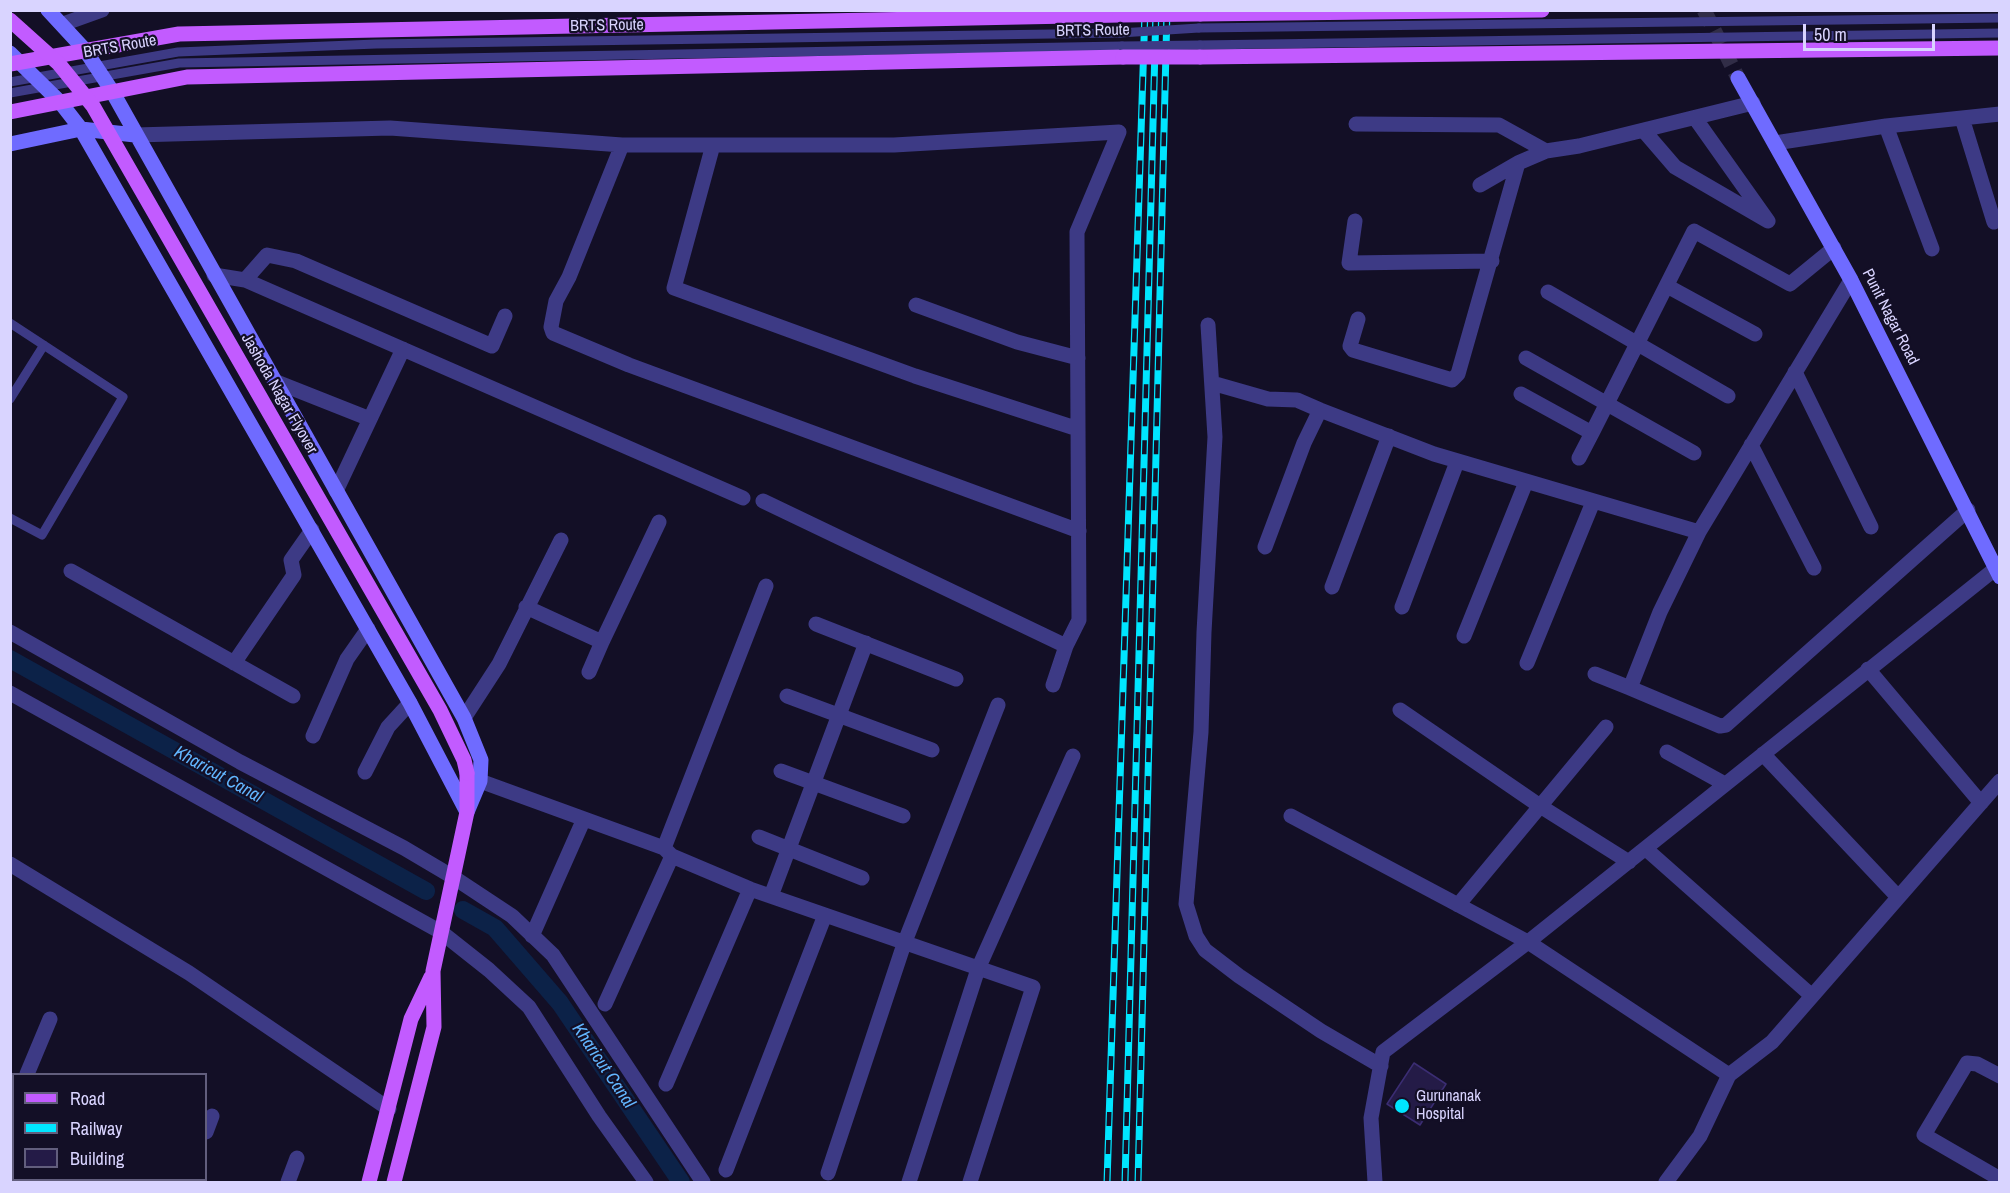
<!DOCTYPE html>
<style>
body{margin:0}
#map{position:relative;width:2010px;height:1193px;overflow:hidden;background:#130f26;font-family:"Archivo Narrow",sans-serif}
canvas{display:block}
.frame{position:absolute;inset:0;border:12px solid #d9d4ff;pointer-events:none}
.legend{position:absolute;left:12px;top:1073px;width:195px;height:108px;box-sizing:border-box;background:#130f26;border:2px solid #625e7d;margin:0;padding:8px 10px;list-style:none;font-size:18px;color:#d9d4ff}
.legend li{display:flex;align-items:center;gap:12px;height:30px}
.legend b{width:30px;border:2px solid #625e7d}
.scale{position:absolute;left:1803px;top:24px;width:132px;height:27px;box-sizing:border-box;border:3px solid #d9d4ff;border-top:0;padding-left:8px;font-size:18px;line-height:21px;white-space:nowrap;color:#d9d4ff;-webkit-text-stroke:4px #130f26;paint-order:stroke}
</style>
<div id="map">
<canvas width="2010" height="1193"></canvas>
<div class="frame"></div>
<ul class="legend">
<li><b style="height:8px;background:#c25bff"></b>Road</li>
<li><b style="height:8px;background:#00e5ff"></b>Railway</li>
<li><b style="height:16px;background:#241b47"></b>Building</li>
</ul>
<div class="scale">50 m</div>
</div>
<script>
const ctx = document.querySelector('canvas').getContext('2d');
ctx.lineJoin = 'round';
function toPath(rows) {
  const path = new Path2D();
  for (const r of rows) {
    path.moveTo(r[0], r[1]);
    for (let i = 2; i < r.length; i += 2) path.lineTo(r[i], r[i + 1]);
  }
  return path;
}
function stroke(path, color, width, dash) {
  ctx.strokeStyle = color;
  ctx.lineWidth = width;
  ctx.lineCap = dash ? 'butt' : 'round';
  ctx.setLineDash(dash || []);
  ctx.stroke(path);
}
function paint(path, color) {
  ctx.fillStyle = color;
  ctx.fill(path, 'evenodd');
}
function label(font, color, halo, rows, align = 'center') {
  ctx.font = font + ' "Archivo Narrow",sans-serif';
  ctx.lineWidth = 4.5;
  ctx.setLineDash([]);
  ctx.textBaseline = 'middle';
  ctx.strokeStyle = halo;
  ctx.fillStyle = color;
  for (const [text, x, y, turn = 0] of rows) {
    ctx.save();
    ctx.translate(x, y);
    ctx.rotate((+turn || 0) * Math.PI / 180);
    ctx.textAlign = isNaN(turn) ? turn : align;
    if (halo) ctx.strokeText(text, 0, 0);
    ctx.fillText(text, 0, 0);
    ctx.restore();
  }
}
stroke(toPath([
 [10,659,426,891],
 [463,910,495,928,560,1003,681,1182]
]), '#0c2248', 18);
const building = toPath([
 [1414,1063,1446,1084,1420,1125,1387,1104,1414,1063]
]);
paint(building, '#241b47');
stroke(building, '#3b2d73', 1.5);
stroke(toPath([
 [1704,10,1738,78]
]), '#312d47', 15, [15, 8]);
stroke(toPath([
 [1199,28,2000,18],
 [1200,45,2000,33],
 [10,82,178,52,376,44,1120,33],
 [10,93,179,63,1122,46],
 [10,323,123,397,42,535,10,518],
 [10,399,44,345]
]), '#3d3a85', 9);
stroke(toPath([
 [63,24,102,10],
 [1962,118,1994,222],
 [1356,124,1499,125,1546,151],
 [1886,126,1932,249],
 [1644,131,1675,167,1768,221,1695,118],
 [135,135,390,128,622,145,894,145,1119,132,1077,232,1079,620,1066,646],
 [1775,143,1886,126,2000,114],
 [622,145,569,277,556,301,551,327,553,333,629,365,1079,531],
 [713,145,674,288,915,376,1078,429],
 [1480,185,1518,163,1546,151,1579,146,1753,103],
 [1355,221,1349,263,1492,261],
 [214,275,245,280,743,498],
 [245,280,267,255,296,261,492,346,505,316],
 [1851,280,1699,532,1660,612,1630,688,1720,726,1726,725,1968,510],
 [1667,286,1755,334],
 [1548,292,1728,396],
 [916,305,1017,342,1078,358],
 [1358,319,1350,346,1353,350,1452,380,1458,374,1518,163],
 [1208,325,1215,437,1204,632,1201,732,1186,904,1196,936,1205,950,1239,976,1321,1031,1381,1066],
 [1526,358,1694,453],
 [1795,372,1871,527],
 [274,381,370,419],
 [1212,383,1268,399,1297,400,1320,410],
 [1521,394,1592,433,1694,231,1790,284,1834,248],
 [1751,445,1814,568],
 [1579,458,1592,433],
 [336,491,403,349],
 [763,501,1066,646,1053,685],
 [1265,547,1304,443,1320,410,1434,454,1699,532],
 [2000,565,1528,942,1729,1075,1772,1042,2000,781],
 [71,571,293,696],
 [1332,587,1389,436],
 [526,607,602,642,659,522],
 [1402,607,1457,462],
 [816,624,956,679],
 [10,632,240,762,404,848,453,877,512,916,553,955,703,1182],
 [1464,636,1526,482],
 [234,663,294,575,291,560,312,530],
 [1527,663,1593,502],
 [1868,669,1981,803],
 [589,672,602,642],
 [1595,674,1630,688],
 [10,693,441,932,489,970,529,1007,599,1116,646,1182],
 [787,696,932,750],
 [1400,710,1540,806,1629,862],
 [464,718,499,664,561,540],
 [313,736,347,659,368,629],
 [1667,752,1725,784],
 [1763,754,1898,897],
 [781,771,903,816],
 [365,772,388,727,410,703],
 [480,781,664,848,672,856,750,889,1033,987,970,1182],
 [1291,816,1528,942,1383,1052,1371,1118,1375,1182],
 [759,837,862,878],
 [664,848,766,586],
 [1646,849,1812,996],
 [10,864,189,973,389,1109],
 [771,896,866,643],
 [1458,905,1606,727],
 [532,936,583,821],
 [605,1004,672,856],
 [27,1074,50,1019],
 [2000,1076,1977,1064,1967,1063,1924,1135,2000,1179],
 [666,1084,750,889],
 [10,1113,14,1106],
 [206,1132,212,1116],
 [10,1143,14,1145],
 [726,1170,825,915],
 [828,1173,904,944,998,705],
 [98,1180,106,1182],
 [83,1182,84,1180],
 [183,1182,185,1180],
 [288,1182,297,1158],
 [909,1182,978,969,1073,756],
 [1666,1182,1700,1136,1729,1075]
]), '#3d3a85', 15);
stroke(toPath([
 [48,10,85,50,112,91,464,718,481,760,480,781,467,812],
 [10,53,60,102,81,129,410,703,467,812],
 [1738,78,1851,280,2000,577],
 [10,144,81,129,135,135]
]), '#6f6bff', 15);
stroke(toPath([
 [1200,14,1542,10],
 [1200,57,2000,48],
 [10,64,179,34,1120,15],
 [10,112,187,77,1123,57],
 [369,1182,411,1019,431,977],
 [394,1182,434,1027,433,971,467,812,467,773]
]), '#c25bff', 15);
const rail = toPath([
 [1107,1182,1145,10],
 [1125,1182,1156,10],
 [1138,1182,1167,10]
]);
stroke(rail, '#00e5ff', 7);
stroke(rail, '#130f26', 4.5, [14]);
stroke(toPath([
 [1120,33,1199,28],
 [1122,46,1200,45]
]), '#3d3a85', 9);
stroke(toPath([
 [1120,15,1200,14],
 [10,20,59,64,93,106,440,710,464,760,467,773],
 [1123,57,1200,57]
]), '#c25bff', 15);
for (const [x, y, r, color] of [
 [1402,1106,8,"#00e5ff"]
]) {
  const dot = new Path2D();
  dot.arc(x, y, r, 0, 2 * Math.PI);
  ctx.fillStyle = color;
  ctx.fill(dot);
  stroke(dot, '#130f26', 2);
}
label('16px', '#d9d4ff', '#130f26', [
 ["BRTS Route",607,26,-1],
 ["BRTS Route",1093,31,-1],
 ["BRTS Route",120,47,-10],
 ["Punit Nagar Road",1890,317,63],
 ["Jashoda Nagar Flyover",279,394,60]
]);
label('16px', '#d9d4ff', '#130f26', [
 ["Gurunanak",1416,1097],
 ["Hospital",1416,1115]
], 'left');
label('italic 18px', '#62b6ff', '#130f26', [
 ["Kharicut Canal",218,775,29],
 ["Kharicut Canal",603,1066,56]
]);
</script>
